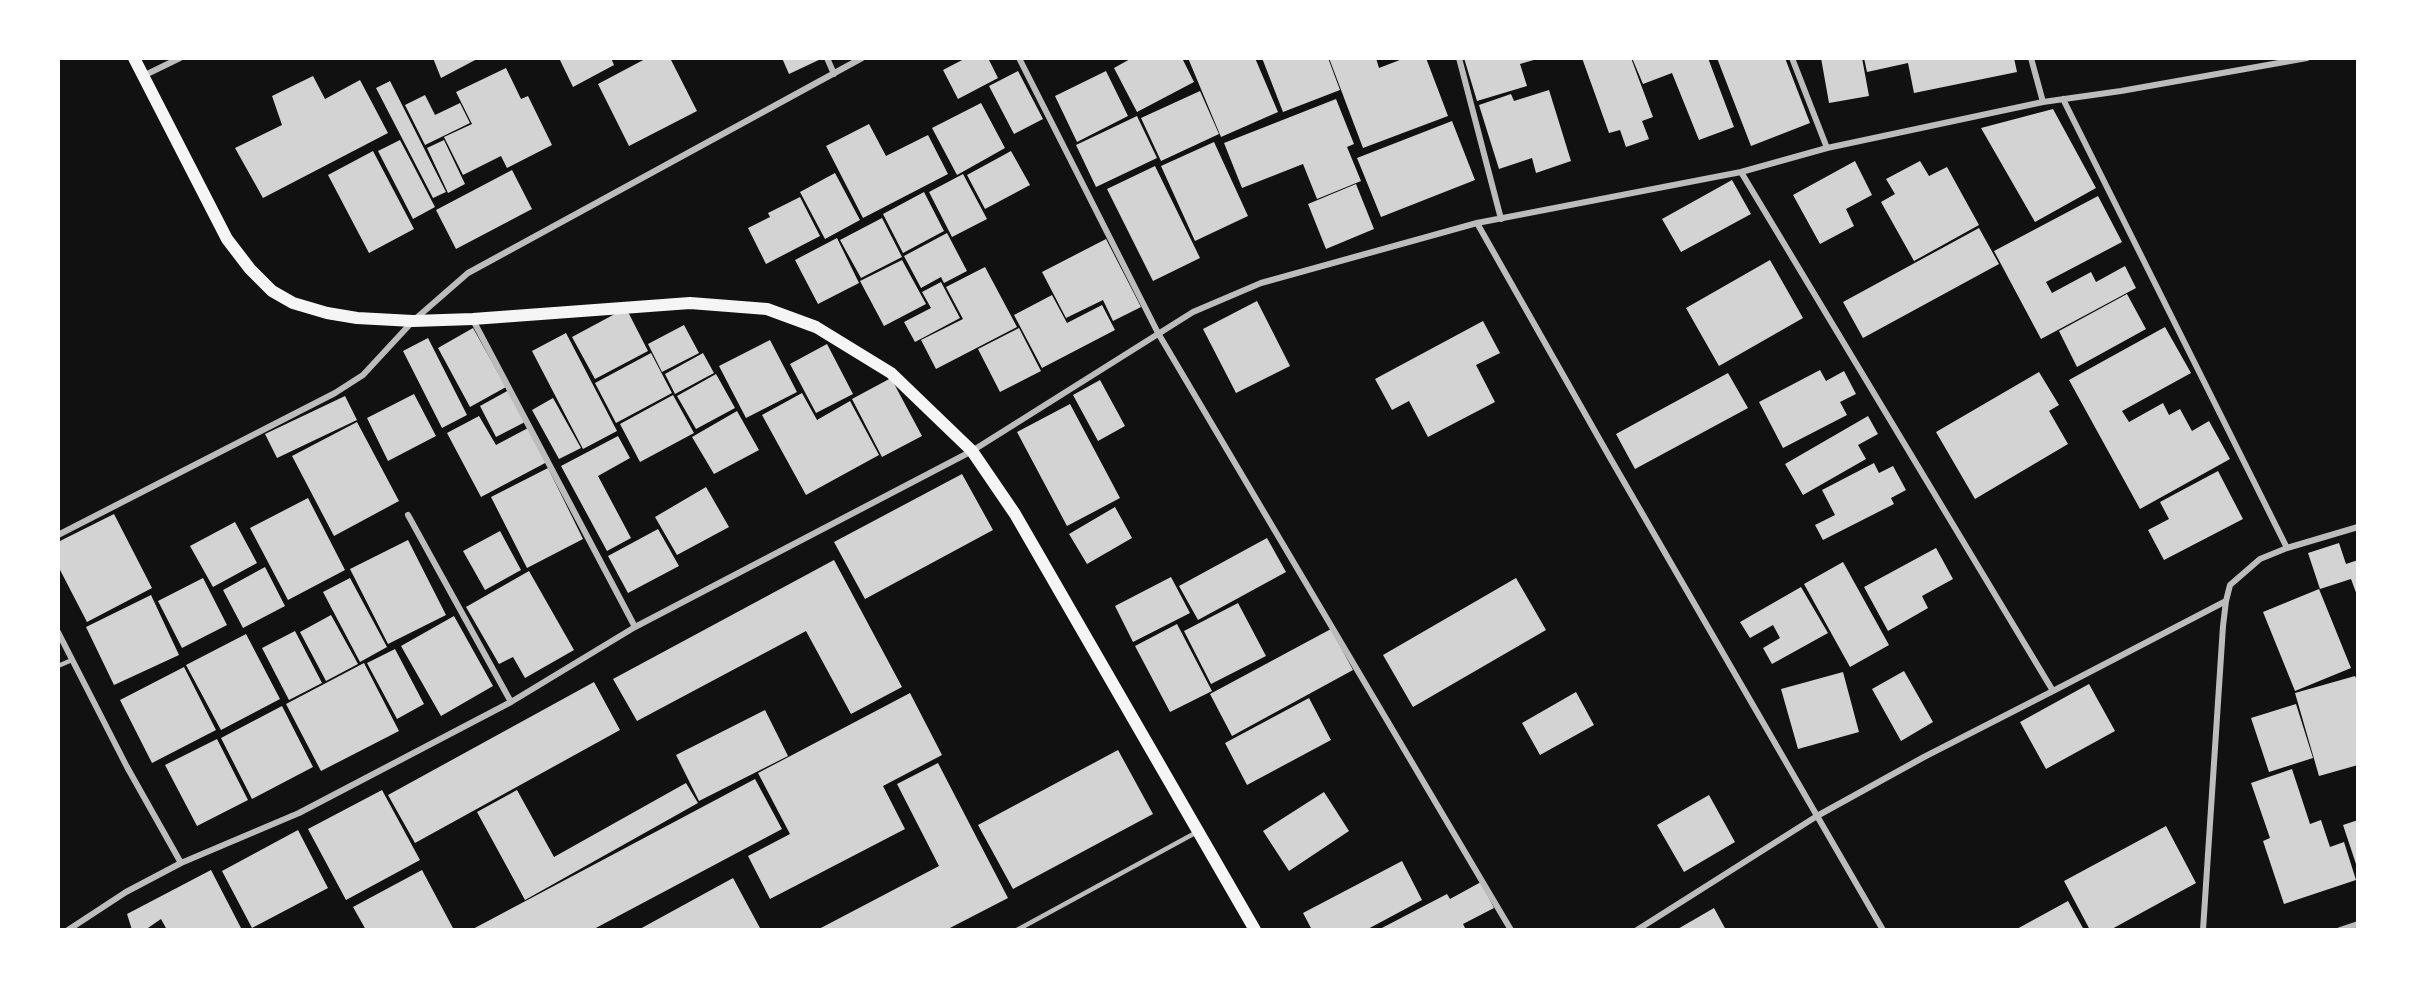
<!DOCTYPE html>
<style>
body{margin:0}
#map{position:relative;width:2416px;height:988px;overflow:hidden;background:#111;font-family:Mulish,sans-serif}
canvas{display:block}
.frame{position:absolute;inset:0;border:60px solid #fff;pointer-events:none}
</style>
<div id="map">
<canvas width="2416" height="988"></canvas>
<div class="frame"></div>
</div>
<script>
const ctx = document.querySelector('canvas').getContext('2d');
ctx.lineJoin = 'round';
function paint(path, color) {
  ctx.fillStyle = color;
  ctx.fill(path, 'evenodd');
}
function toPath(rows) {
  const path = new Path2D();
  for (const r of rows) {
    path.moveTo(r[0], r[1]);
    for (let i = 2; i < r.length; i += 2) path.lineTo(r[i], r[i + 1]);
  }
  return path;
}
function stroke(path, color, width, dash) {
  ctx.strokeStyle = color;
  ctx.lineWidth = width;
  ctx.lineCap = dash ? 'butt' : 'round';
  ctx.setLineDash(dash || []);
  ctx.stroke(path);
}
paint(toPath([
 [433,58,479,58,441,78],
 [559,58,611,58,614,65,573,87],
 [647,58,670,58,697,111,629,146,598,84],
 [782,58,823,58,789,74],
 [966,58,988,58,998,78,958,99,943,70],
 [1132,58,1182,58,1194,82,1137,112,1114,68],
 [1188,58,1255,58,1278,112,1221,137],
 [1262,58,1328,58,1340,90,1283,112],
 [1329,58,1376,58,1379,68,1405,58,1426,58,1448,116,1363,148],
 [1464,58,1537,58,1537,59,1520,64,1527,86,1477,101],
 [1582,58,1631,58,1653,117,1642,121,1649,139,1626,147,1620,130,1609,133],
 [1632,58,1708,58,1734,127,1699,140,1672,73,1643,84],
 [1717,58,1785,58,1810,123,1751,146],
 [1821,58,1862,58,1869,96,1829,103],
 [1864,58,2014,58,2017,72,1914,93,1908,63,1867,72],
 [506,68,521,99,528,96,552,145,507,168,501,156,463,175,444,137,472,124,456,92],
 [1018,71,1043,119,1014,134,989,86],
 [1106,71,1128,116,1077,142,1055,96],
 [313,76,325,99,360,80,388,133,263,198,235,148,282,125,272,96],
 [390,81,446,192,433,198,376,88],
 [1549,90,1571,161,1536,173,1532,158,1499,169,1479,105,1511,94,1514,101],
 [1200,91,1219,134,1161,161,1141,118],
 [425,95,435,115,460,103,470,123,425,145,405,105],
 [1336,99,1354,144,1347,147,1361,181,1317,199,1303,164,1242,188,1224,143],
 [981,103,1005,148,957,175,932,128],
 [2053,109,2096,188,2035,222,1981,128],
 [1137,116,1157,158,1096,187,1076,145],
 [1452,121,1475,180,1381,217,1357,158],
 [869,124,886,156,928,135,948,174,863,218,826,146],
 [400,140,435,207,413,219,378,151],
 [444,140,465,184,448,193,427,148],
 [1214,142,1248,216,1195,241,1161,166],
 [373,151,414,229,369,253,328,175],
 [1011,151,1030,185,985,209,967,175],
 [1855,161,1872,195,1846,209,1854,226,1820,244,1793,195],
 [1920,161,1929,176,1947,167,1979,225,1914,261,1881,202,1895,194,1886,179],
 [1155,166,1200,258,1153,281,1107,189],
 [512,170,532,209,456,249,436,210],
 [835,173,860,220,825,239,800,192],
 [963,174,987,219,952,237,929,192],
 [1732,180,1751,214,1681,252,1662,219],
 [1356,184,1374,229,1326,249,1308,204],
 [924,192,944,231,903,253,883,214],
 [2098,196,2122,242,2046,282,2052,293,2091,272,2096,282,2125,266,2136,288,2041,339,1994,251],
 [800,197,820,236,766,264,748,228,770,217,768,213],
 [882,218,902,257,861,278,840,240],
 [1979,228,1999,264,1863,338,1843,302],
 [947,233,967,271,944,283,941,277,921,288,904,256],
 [837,238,859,283,818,304,795,260],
 [1106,239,1141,307,1113,321,1103,300,1066,318,1042,272],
 [902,260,926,304,884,326,860,281],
 [1770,260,1803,318,1719,366,1686,308],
 [985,267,1017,327,936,369,921,340,963,319,946,287],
 [941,282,960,318,915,342,904,322,931,308,922,292],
 [2127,294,2146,329,2077,367,2059,331],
 [1052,295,1067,323,1102,305,1115,330,1042,368,1014,315],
 [1257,301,1290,366,1236,393,1203,329],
 [626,308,648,351,595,379,572,337],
 [1483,321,1500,353,1476,365,1495,402,1428,437,1409,401,1392,410,1375,379],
 [684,325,699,353,662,372,648,344],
 [2165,327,2191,373,2122,411,2129,422,2163,403,2169,415,2180,409,2192,431,2209,421,2230,459,2140,509,2069,380],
 [473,328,506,387,470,407,438,348],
 [1019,328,1041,371,1000,392,978,349],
 [566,333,617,431,583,449,532,351],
 [428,338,467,415,442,428,403,351],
 [770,340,797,392,746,418,719,366],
 [827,344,853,394,816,413,790,364],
 [651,353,672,393,616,423,595,383],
 [703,353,714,373,675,394,665,374],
 [1820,370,1826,381,1844,371,1856,394,1840,402,1847,415,1783,448,1759,402],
 [2039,372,2059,405,2049,411,2068,444,1975,499,1936,432],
 [1728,373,1748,408,1635,469,1616,434],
 [716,374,735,408,696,429,677,396],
 [891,378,922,436,882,457,852,399],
 [1100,380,1125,426,1098,441,1073,395],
 [509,390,525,422,496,437,480,406],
 [802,393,817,420,850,401,879,455,806,495,762,415],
 [414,394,436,436,388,461,367,418],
 [673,395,694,433,640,462,620,424],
 [345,396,357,420,277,458,265,434],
 [553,398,581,448,559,459,532,410],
 [1070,404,1120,498,1067,526,1017,432],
 [737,411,759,450,714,474,692,437],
 [479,416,496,445,528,428,547,462,481,497,447,433],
 [1868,416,1878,434,1858,445,1866,459,1803,495,1785,464],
 [357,422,399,501,334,536,292,456],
 [618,436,630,458,598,476,631,538,607,551,561,466],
 [1874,463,1879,473,1893,466,1906,490,1891,498,1894,504,1823,540,1815,525,1835,515,1822,490],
 [548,468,583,539,527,568,491,497],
 [2218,471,2243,519,2164,560,2148,530,2169,519,2160,502],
 [962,474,993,530,865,599,834,542],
 [706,487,729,527,677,555,655,517],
 [308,498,345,570,288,600,250,528],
 [1115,507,1132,538,1087,564,1069,534],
 [114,514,152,588,87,622,58,566,58,542],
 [235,522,257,563,213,587,190,546],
 [658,529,679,566,628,593,608,556],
 [500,531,521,570,485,590,463,551],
 [1267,538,1286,572,1198,620,1179,586],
 [408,540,446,615,388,644,350,569],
 [2339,543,2346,564,2358,560,2358,598,2351,579,2320,589,2308,553],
 [1936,548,1953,579,1922,596,1928,608,1888,631,1864,587],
 [834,560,902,687,851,714,806,631,637,721,613,679],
 [1843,562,1889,645,1850,667,1804,584],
 [265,567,285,606,243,628,223,590],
 [529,571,574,650,525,678,513,657,499,664,466,607],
 [1171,577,1190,613,1133,642,1115,606],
 [203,578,227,625,182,648,158,601],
 [350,578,387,647,360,662,323,592],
 [1516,578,1546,630,1413,707,1383,655],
 [1801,587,1828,633,1772,664,1763,648,1780,638,1773,625,1750,638,1740,622],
 [2319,589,2351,668,2295,691,2263,612],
 [151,595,179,655,114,685,86,627],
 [1238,603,1266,656,1211,684,1184,631],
 [331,615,358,664,326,681,300,632],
 [454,616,493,686,441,716,401,646],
 [1177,624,1212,691,1170,712,1135,646],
 [1331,629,1353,670,1232,736,1210,694],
 [295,631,322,683,289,700,262,648],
 [246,634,280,699,221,730,186,665],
 [395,649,424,704,397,719,367,663],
 [364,663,399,731,321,771,286,704],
 [184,667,216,730,152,763,120,700],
 [1904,671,1933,722,1901,741,1872,689],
 [1843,672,1859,732,1798,749,1781,689],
 [2355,676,2358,683,2358,765,2319,776,2295,693],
 [594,682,620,730,415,843,388,795],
 [2089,684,2115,731,2046,769,2020,722],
 [1576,692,1594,725,1540,755,1522,723],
 [910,693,942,755,883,786,905,829,770,899,748,856,790,834,758,773],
 [1309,698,1331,740,1247,785,1225,743],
 [2296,704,2313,758,2269,772,2251,718],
 [282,706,313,767,252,799,221,738],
 [765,710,788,756,699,801,676,755],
 [217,739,248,800,197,826,165,765],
 [1118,750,1153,814,1013,889,978,825],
 [938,763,1008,898,946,930,817,930,939,866,897,784],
 [2292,769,2310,824,2321,820,2330,847,2344,842,2356,880,2284,904,2263,841,2270,838,2251,783],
 [755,779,782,829,592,930,471,930],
 [686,783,698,803,525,900,477,812,517,790,554,857],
 [382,790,420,860,346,900,308,829],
 [1324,792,1349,831,1289,871,1263,831],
 [1709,795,1735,842,1684,872,1657,825],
 [2358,820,2358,867,2357,867,2343,825],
 [2166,826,2196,883,2110,930,2090,930,2064,881],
 [298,830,328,888,252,928,222,871],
 [1402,861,1422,900,1366,930,1312,930,1303,913],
 [211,870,242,930,167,930,161,919,145,930,132,930,127,914],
 [422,870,454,930,366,930,353,907],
 [733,878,761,930,638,930],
 [1481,882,1494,908,1463,924,1465,928,1462,930,1378,930,1447,894,1450,899],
 [2068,901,2084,930,2015,930],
 [1714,908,1726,930,1676,930]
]), '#d3d3d3');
stroke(toPath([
 [58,666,72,660],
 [1017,930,1197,832]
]), '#bcbcbc', 4.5);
stroke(toPath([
 [827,58,834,74],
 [1019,58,1158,333,1511,930],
 [1459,58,1501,219],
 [1792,58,1827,148],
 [2031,58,2043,102],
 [143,76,180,58],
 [2063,99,2287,548],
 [1477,223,1609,456,1883,930],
 [473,320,635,627],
 [408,515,511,702],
 [58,535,335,393,363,375,413,321,468,273,862,58],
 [58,632,127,767,181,863],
 [2053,691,2226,601],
 [68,930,126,892,181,863,299,813,511,702,635,627,972,451,1193,312,1261,283,1477,223,1741,172,1827,148,2043,102,2121,91,2307,58],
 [1637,930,1817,816,1924,757,2053,691,1741,172],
 [2203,930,2223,626,2226,601,2230,585,2260,559,2287,548,2358,527],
 [2340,930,2358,924]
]), '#bcbcbc', 6);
stroke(toPath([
 [134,58,227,239,250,269,272,291,293,303,327,313,357,318,413,321,473,319,690,303,767,309,816,327,891,373,972,451,1015,514,1255,930]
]), '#f5f5f5', 12);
</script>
